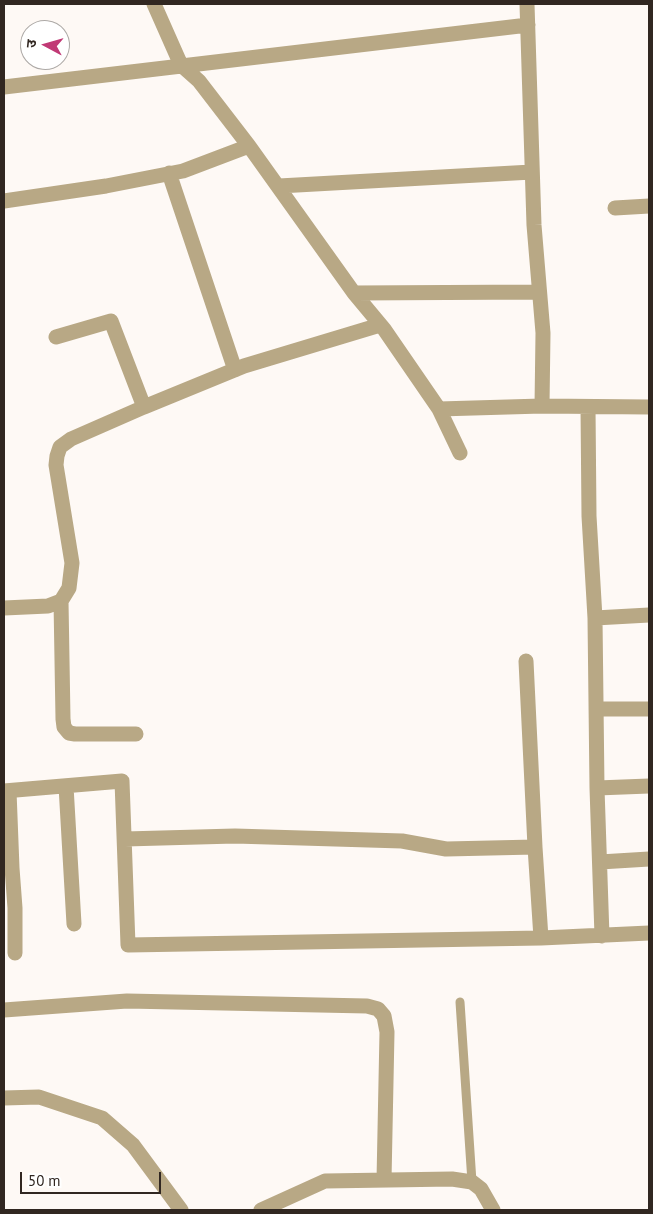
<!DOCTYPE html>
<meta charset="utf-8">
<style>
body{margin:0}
#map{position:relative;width:653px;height:1214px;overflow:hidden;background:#fef9f5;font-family:"PT Sans","Noto Sans Devanagari",sans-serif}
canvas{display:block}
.frame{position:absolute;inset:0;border:5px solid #312721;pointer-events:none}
.north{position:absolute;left:20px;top:20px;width:50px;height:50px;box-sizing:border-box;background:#fff;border:1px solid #ada9a6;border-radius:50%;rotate:276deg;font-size:14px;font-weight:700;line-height:20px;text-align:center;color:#312721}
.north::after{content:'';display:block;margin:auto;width:18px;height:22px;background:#c13975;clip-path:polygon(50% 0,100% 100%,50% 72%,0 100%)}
.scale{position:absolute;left:20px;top:1172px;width:141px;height:22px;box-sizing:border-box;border:2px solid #312721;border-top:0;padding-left:6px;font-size:15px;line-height:18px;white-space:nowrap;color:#312721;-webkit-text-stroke:4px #fff;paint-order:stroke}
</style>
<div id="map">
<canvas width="653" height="1214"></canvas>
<div class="frame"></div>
<div class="north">उ</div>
<div class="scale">50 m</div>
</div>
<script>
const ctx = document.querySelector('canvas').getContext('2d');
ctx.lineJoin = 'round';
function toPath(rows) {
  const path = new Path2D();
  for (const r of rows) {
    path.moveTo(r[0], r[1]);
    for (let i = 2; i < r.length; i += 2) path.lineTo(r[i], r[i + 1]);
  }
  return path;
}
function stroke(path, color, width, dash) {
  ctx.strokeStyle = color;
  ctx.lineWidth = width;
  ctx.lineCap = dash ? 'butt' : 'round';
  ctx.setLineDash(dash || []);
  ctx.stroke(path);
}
stroke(toPath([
 [460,1002,472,1182]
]), '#b8a885', 9);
stroke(toPath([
 [154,4,181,65,199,81,249,146,354,293,384,329,439,409,460,453],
 [527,4,534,225,543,333,542,406],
 [4,87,528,25],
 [169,173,235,370],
 [279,186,532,172],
 [4,201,106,186,183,171,249,146],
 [615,208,649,206],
 [354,293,539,292],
 [56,337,111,321,144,407,244,366,380,325],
 [588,407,589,516,595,618,597,788,602,936],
 [439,409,542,406,649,407],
 [61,601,63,719,64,727,69,733,75,734,136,734],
 [4,608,48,606,61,601,69,588,72,563,56,465,57,456,60,447,71,439,144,407],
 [595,618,649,615],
 [526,661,535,847,541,938],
 [596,709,649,709],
 [66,786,74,924],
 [597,788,649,786],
 [4,791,122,781,128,945,541,938,649,933],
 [9,791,12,868,15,908,15,953],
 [125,839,235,836,402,841,446,849,535,847],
 [600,862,649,859],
 [4,1010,127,1001,367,1006,378,1009,384,1016,387,1032,384,1180],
 [4,1098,39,1097,102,1118,133,1145,181,1210],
 [261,1210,325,1181,452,1179,472,1182,481,1189,493,1210]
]), '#b8a885', 15);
</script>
